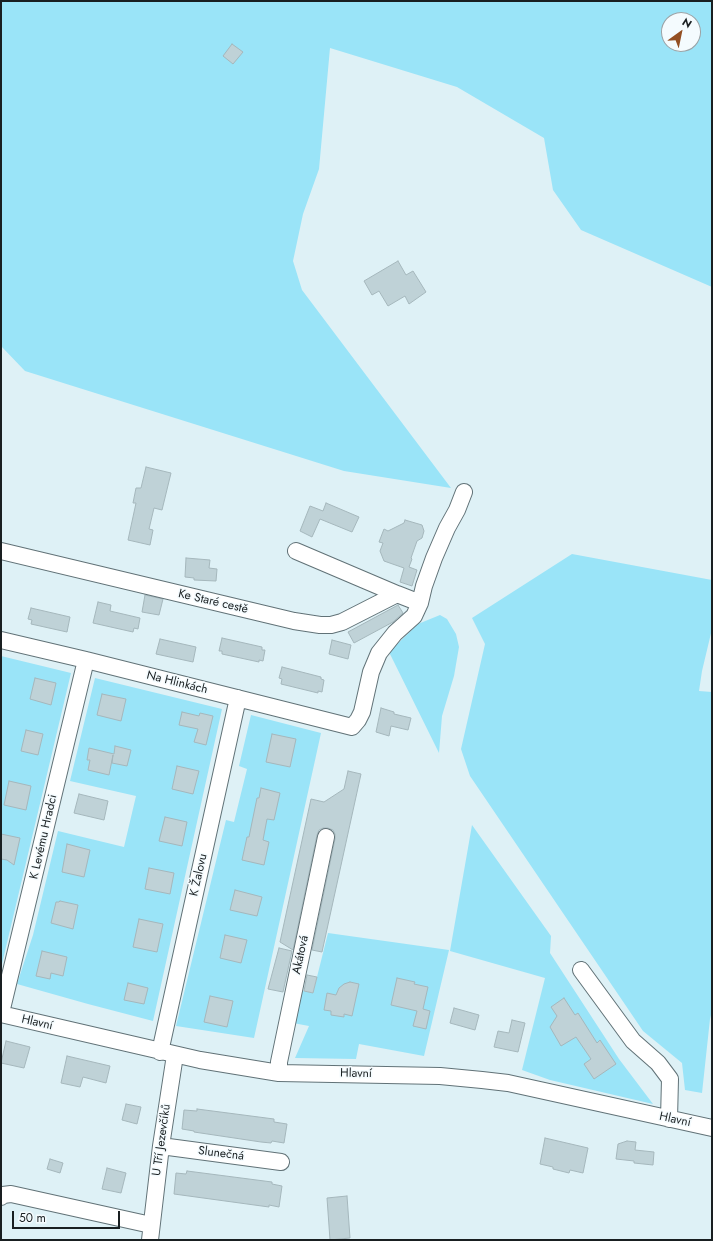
<!DOCTYPE html>
<meta charset="utf-8">
<style>
body{margin:0}
#map{position:relative;width:713px;height:1241px;overflow:hidden;background:#def1f6;font-family:Jost,sans-serif}
canvas{display:block}
.frame{position:absolute;inset:0;border:2px solid #191f21;pointer-events:none}
.north{position:absolute;left:661px;top:12px;width:40px;height:40px;box-sizing:border-box;background:#f4fbfe;border:1px solid #9ca3a6;border-radius:50%;rotate:33deg;font-size:11px;font-weight:700;line-height:16px;text-align:center;color:#191f21}
.north::after{content:'';display:block;margin:auto;width:14px;height:18px;background:#934f23;clip-path:polygon(50% 0,100% 100%,50% 72%,0 100%)}
.scale{position:absolute;left:12px;top:1211px;width:108px;height:18px;box-sizing:border-box;border:2px solid #191f21;border-top:0;padding-left:5px;font-size:12px;line-height:14px;white-space:nowrap;color:#191f21;-webkit-text-stroke:3px #f4fbfe;paint-order:stroke}
</style>
<div id="map">
<canvas width="713" height="1241"></canvas>
<div class="frame"></div>
<div class="north">N</div>
<div class="scale">50 m</div>
</div>
<script>
const ctx = document.querySelector('canvas').getContext('2d');
ctx.lineJoin = 'round';
function paint(path, color) {
  ctx.fillStyle = color;
  ctx.fill(path, 'evenodd');
}
function toPath(rows) {
  const path = new Path2D();
  for (const r of rows) {
    path.moveTo(r[0], r[1]);
    for (let i = 2; i < r.length; i += 2) path.lineTo(r[i], r[i + 1]);
  }
  return path;
}
function stroke(path, color, width, dash) {
  ctx.strokeStyle = color;
  ctx.lineWidth = width;
  ctx.lineCap = dash ? 'butt' : 'round';
  ctx.setLineDash(dash || []);
  ctx.stroke(path);
}
function label(font, color, halo, rows, align = 'center') {
  ctx.font = font + ' Jost,sans-serif';
  ctx.lineWidth = 3;
  ctx.setLineDash([]);
  ctx.textBaseline = 'middle';
  ctx.strokeStyle = halo;
  ctx.fillStyle = color;
  for (const [text, x, y, turn = 0] of rows) {
    ctx.save();
    ctx.translate(x, y);
    ctx.rotate((+turn || 0) * Math.PI / 180);
    ctx.textAlign = isNaN(turn) ? turn : align;
    if (halo) ctx.strokeText(text, 0, 0);
    ctx.fillText(text, 0, 0);
    ctx.restore();
  }
}
paint(toPath([
 [1,1,712,1,712,287,581,230,553,190,544,138,457,87,330,48,319,169,303,214,293,261,302,290,451,488,344,471,25,371,1,346],
 [669,20,693,20,693,44,669,44],
 [572,554,712,580,712,629,702,671,699,691,712,692,712,1011,710,1019,702,1093,685,1090,682,1063,643,1031,470,776,461,749,485,644,472,618],
 [440,615,447,619,456,634,459,647,454,676,442,716,439,753,389,652,418,624],
 [1,656,71,673,1,968],
 [95,678,222,709,153,1021,88,1004,17,984,33,935,58,831,124,847,136,796,70,781],
 [251,715,321,733,254,1038,176,1026,226,820,234,822,247,769,239,766],
 [472,825,551,936,550,953,619,1059,653,1104,550,1080,522,1070,545,978,450,951],
 [328,933,449,950,424,1056,359,1044,356,1059,295,1058,309,1026,293,1023,300,990,313,993]
]), '#9ae4f8');
const building = toPath([
 [232,44,243,52,233,64,223,56,232,44],
 [398,261,406,275,413,271,426,292,409,304,405,296,388,306,379,291,372,295,364,281,398,261],
 [146,467,171,473,162,510,154,508,149,529,153,530,150,545,128,540,136,503,133,503,136,488,141,488,146,467],
 [326,503,359,517,352,532,320,519,312,537,300,531,310,506,323,511,326,503],
 [405,520,422,525,424,531,422,538,417,541,411,558,412,559,409,567,417,570,412,586,400,582,404,568,384,561,380,551,383,543,379,542,384,529,388,531,404,523,405,520],
 [186,558,210,560,209,568,217,569,216,581,194,580,194,578,185,577,186,558],
 [145,595,163,599,159,615,142,612,145,595],
 [98,602,111,605,110,611,140,618,138,629,134,628,133,632,93,623,98,602],
 [398,605,403,613,393,622,354,643,348,632,398,605],
 [31,608,70,617,67,632,31,624,32,620,28,619,31,608],
 [222,638,262,647,262,650,265,650,263,661,259,660,259,662,222,654,222,651,219,651,222,638],
 [160,639,196,647,193,662,156,654,160,639],
 [332,640,351,645,348,659,329,654,332,640],
 [282,667,321,677,321,679,324,680,322,692,318,691,318,693,281,684,282,679,279,678,282,667],
 [35,678,56,683,51,705,30,699,35,678],
 [102,694,126,699,121,721,97,715,102,694],
 [381,708,394,712,394,714,411,718,408,730,391,726,389,736,376,732,381,708],
 [182,712,199,716,200,713,213,716,206,745,194,742,198,729,179,725,182,712],
 [26,730,43,734,38,755,21,751,26,730],
 [272,734,296,739,290,767,266,762,272,734],
 [115,746,131,750,127,766,112,763,113,755,109,775,88,770,90,760,87,760,89,748,114,754,115,746],
 [177,766,199,771,193,794,172,789,177,766],
 [348,771,361,774,322,952,312,950,335,839,335,834,333,830,328,828,323,828,319,830,317,835,293,950,280,942,311,799,324,802,344,789,348,771],
 [9,781,31,786,26,810,4,805,9,781],
 [261,788,280,793,274,820,267,819,263,840,269,842,264,865,242,860,247,837,249,837,257,798,259,798,261,788],
 [79,794,108,801,104,820,74,813,79,794],
 [165,817,187,822,182,846,159,841,165,817],
 [1,834,20,838,14,865,7,860,1,859,1,834],
 [67,844,90,850,84,877,62,872,67,844],
 [149,868,174,873,170,894,145,889,149,868],
 [235,890,262,897,257,916,230,910,235,890],
 [60,901,78,905,73,929,51,923,56,902,59,902,60,901],
 [139,919,163,924,157,952,133,947,139,919],
 [225,935,247,940,241,963,220,958,225,935],
 [279,948,292,951,283,992,268,989,279,948],
 [42,951,67,957,63,976,51,973,50,979,36,976,42,951],
 [307,975,317,977,313,993,304,991,307,975],
 [397,978,415,982,414,984,428,987,423,1009,430,1011,426,1029,413,1026,417,1011,391,1005,397,978],
 [350,982,359,984,352,1016,344,1014,344,1017,331,1015,331,1011,324,1010,327,993,336,995,339,988,344,984,350,982],
 [128,983,148,988,144,1004,124,1000,128,983],
 [210,996,233,1001,227,1027,204,1022,210,996],
 [564,998,575,1015,578,1013,597,1043,600,1040,616,1064,594,1079,584,1064,591,1059,576,1037,561,1046,550,1027,557,1016,551,1007,564,998],
 [454,1008,479,1015,475,1030,450,1023,454,1008],
 [512,1020,525,1023,518,1052,494,1047,498,1031,509,1033,512,1020],
 [6,1041,30,1047,24,1068,1,1063,6,1041],
 [67,1056,110,1066,106,1083,83,1077,80,1087,61,1083,67,1056],
 [126,1104,141,1107,137,1124,122,1120,126,1104],
 [197,1109,274,1119,274,1122,287,1124,284,1143,272,1141,271,1143,261,1142,194,1132,194,1131,182,1129,184,1110,197,1111,197,1109],
 [545,1138,588,1148,583,1173,570,1170,569,1173,553,1169,553,1167,540,1164,545,1138],
 [627,1141,636,1142,635,1150,654,1152,653,1165,634,1163,634,1161,616,1159,618,1144,627,1141],
 [50,1159,63,1163,60,1173,47,1169,50,1159],
 [107,1168,126,1173,121,1193,102,1189,107,1168],
 [187,1171,272,1182,272,1184,282,1186,279,1207,269,1205,269,1207,174,1194,176,1173,186,1174,187,1171],
 [347,1196,350,1238,330,1240,327,1198,347,1196]
]);
paint(building, '#bfd2d7');
stroke(building, '#a5b7bc', 1);
const minor = toPath([
 [1,551,294,621,320,625,331,625,342,622,397,594,420,603],
 [296,551,397,594],
 [1,640,86,660,352,727,358,720,362,712,371,672,379,653,395,633,414,616,420,603,424,586,434,558,447,528,457,510,464,492],
 [581,970,633,1041,658,1063,670,1079,669,1119],
 [1,1013,86,660],
 [1,1014,200,1060,279,1073,440,1076,482,1080,508,1083,712,1128],
 [160,1052,238,698],
 [279,1073,279,1062,326,837],
 [161,1146,281,1162],
 [1,1197,3,1195,11,1194,151,1225],
 [150,1240,161,1146,175,1055]
]);
stroke(minor, '#617277', 18);
stroke(minor, '#fff', 16);
label('12px', '#191f21', '#f4fbfe', [
 ["Ke Staré cestě",213,602,13],
 ["Na Hlinkách",177,683,14],
 ["K Levému Hradci",44,837,-77],
 ["K Žalovu",199,875,-77],
 ["Akátová",301,955,-78],
 ["Hlavní",37,1023,13],
 ["Hlavní",356,1074,1],
 ["Hlavní",675,1120,12],
 ["U Tří Jezevčíků",162,1140,-82],
 ["Slunečná",221,1154,7]
]);
</script>
